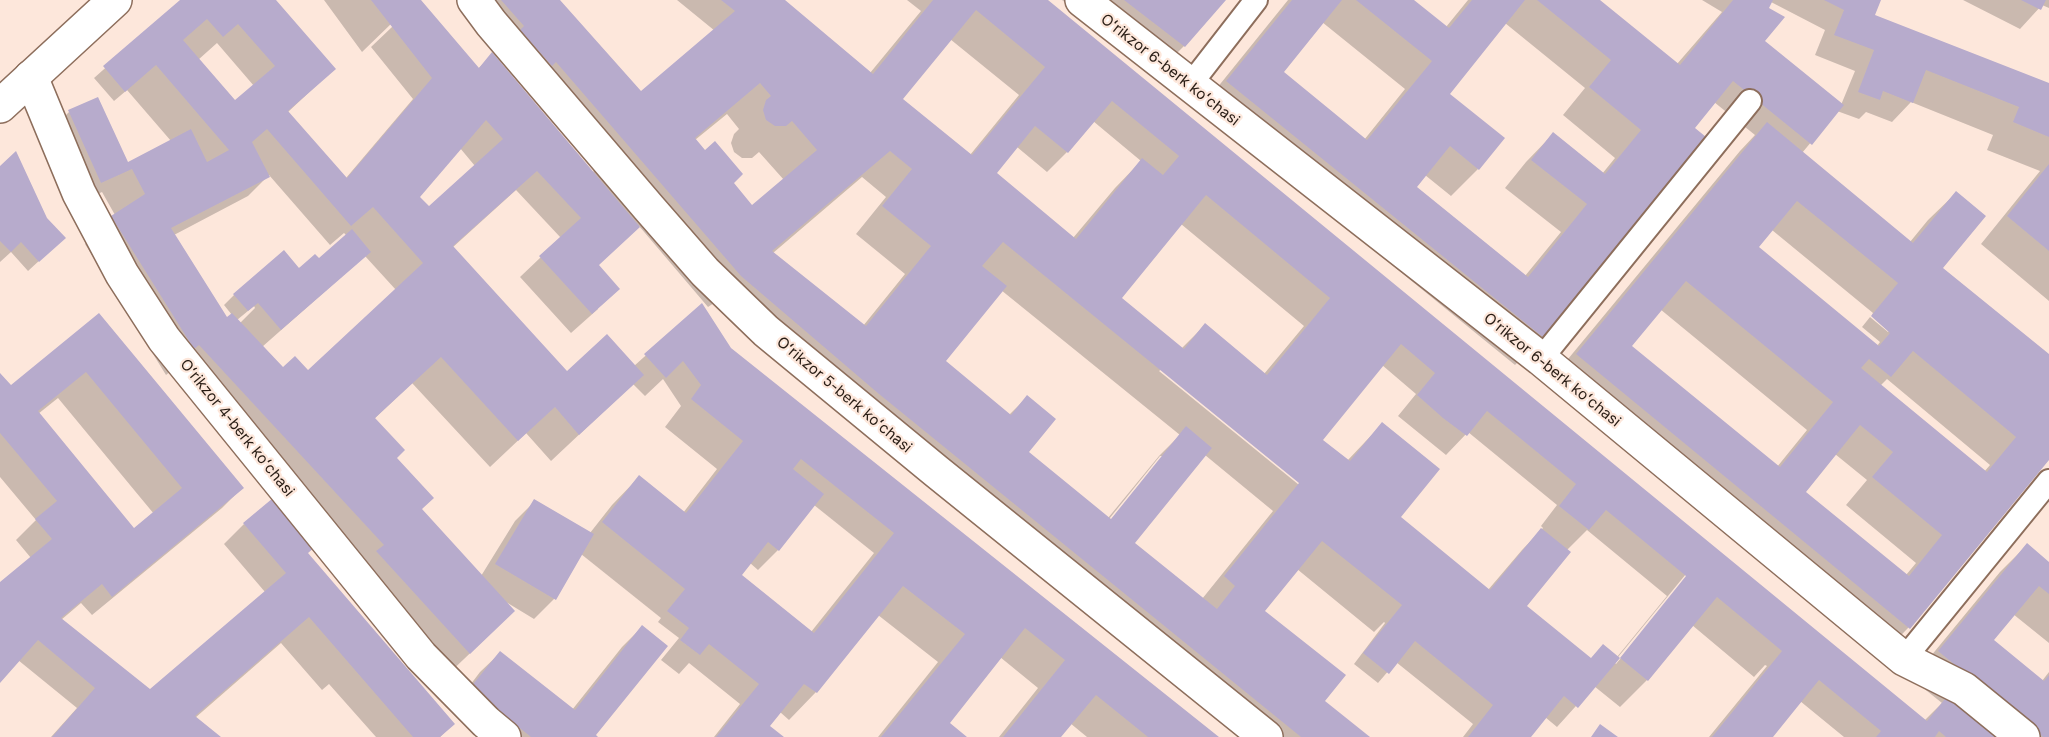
<!DOCTYPE html>
<meta charset="utf-8">
<style>
body{margin:0}
canvas{display:block;background:#fde7db}
</style>
<canvas width="2049" height="737"></canvas>
<script>
const ctx = document.querySelector('canvas').getContext('2d');
ctx.lineJoin = 'round';
function paint(path, color) {
  ctx.fillStyle = color;
  ctx.fill(path, 'evenodd');
}
function toPath(rows) {
  const path = new Path2D();
  for (const r of rows) {
    path.moveTo(r[0], r[1]);
    for (let i = 2; i < r.length; i += 2) path.lineTo(r[i], r[i + 1]);
  }
  return path;
}
function stroke(path, color, width, dash) {
  ctx.strokeStyle = color;
  ctx.lineWidth = width;
  ctx.lineCap = dash ? 'butt' : 'round';
  ctx.setLineDash(dash || []);
  ctx.stroke(path);
}
function label(font, color, halo, rows, align = 'center') {
  ctx.font = font + ' Inter,sans-serif';
  ctx.lineWidth = 4.5;
  ctx.setLineDash([]);
  ctx.textBaseline = 'middle';
  ctx.strokeStyle = halo;
  ctx.fillStyle = color;
  for (const [text, x, y, turn = 0] of rows) {
    ctx.save();
    ctx.translate(x, y);
    ctx.rotate((+turn || 0) * Math.PI / 180);
    ctx.textAlign = isNaN(turn) ? turn : align;
    if (halo) ctx.strokeText(text, 0, 0);
    ctx.fillText(text, 0, 0);
    ctx.restore();
  }
}
paint(toPath([
 [182,0,274,0,334,69,288,112,346,178,413,99,371,47,392,27,392,23,362,52,324,0,419,0,478,69,492,54,592,173,604,160,463,0,557,0,641,94,715,31,677,0,782,0,870,73,921,11,907,0,1046,0,1924,721,1942,703,1912,679,2000,572,2027,545,2049,563,2049,643,2013,614,1992,640,2042,681,2049,672,2049,737,1844,737,1800,701,1771,737,1709,737,1767,666,1765,665,1754,677,1692,625,1647,680,1620,707,1594,686,1557,727,1545,717,1529,737,1463,737,1473,724,1396,662,1378,683,1354,664,1385,623,1384,622,1374,632,1297,569,1263,611,1323,701,1368,737,1241,737,714,303,708,307,639,226,597,266,598,309,571,333,520,277,561,238,516,190,452,248,567,373,634,366,702,305,730,349,1216,737,1087,737,1070,723,1059,737,999,737,1038,688,1000,657,948,723,964,737,878,737,938,662,878,615,816,692,789,720,780,712,768,727,781,737,714,737,740,704,689,663,679,674,661,660,679,638,658,622,661,618,581,554,554,599,534,619,506,602,486,638,442,680,171,371,166,375,85,244,115,215,102,192,81,202,49,132,69,112,128,164,171,141,127,90,114,101,94,78],
 [950,39,1019,95,970,155,901,99],
 [217,43,254,86,235,102,198,60],
 [727,114,739,129,734,134,731,143,734,152,742,158,752,158,759,152,784,180,752,207,695,140],
 [1093,121,1141,161,1115,188,1073,238,995,174,1017,147,1047,172,1067,152],
 [460,148,475,166,429,208,418,197],
 [269,175,330,245,344,233,347,236,318,260,234,295,224,305,232,315,227,320,174,235,248,196],
 [862,177,886,197,856,234,905,274,863,326,773,253],
 [1181,224,1304,326,1264,374,1205,325,1181,349,1120,298],
 [365,256,396,290,308,372,283,369,262,347],
 [1001,290,1180,435,1159,456,1108,518,1027,453,1027,397,1009,415,944,361],
 [254,306,255,308,240,323,237,320],
 [1382,365,1416,394,1398,416,1446,455,1468,432,1557,505,1541,526,1543,528,1522,550,1488,590,1399,517,1382,424,1347,461,1321,440],
 [1162,369,1306,486,1304,489,1159,371],
 [663,379,681,406,665,427,717,469,683,513,639,477,612,505,590,533,535,501,515,521,481,576,420,510,374,419,412,383,490,467,526,433,551,461,633,384,645,396],
 [1205,455,1273,511,1202,599,1133,543],
 [1160,456,1164,456,1107,526,1105,524],
 [814,505,874,553,811,632,740,576,750,563,758,570,778,550],
 [1587,530,1667,596,1617,657,1590,659,1525,606,1567,550],
 [1686,574,1690,574,1616,664,1614,662],
 [1062,0,1224,0,1184,46,1156,74],
 [1288,0,1412,0,1446,27,1468,0,1598,0,1677,64,1722,12,1702,0,1880,0,1873,16,2049,84,2049,301,1981,244,2040,171,1987,150,1993,135,1911,102,1892,122,1866,112,1859,119,1837,111,1802,153,1910,242,1928,220,1956,193,1941,268,2049,356,2049,457,1908,628,1881,656,1549,382,1740,151,1755,135,1714,102,1693,128,1704,137,1543,337,1515,365,1200,109],
 [1771,2,1825,30,1815,55,1855,71,1841,105,1763,42,1767,9],
 [1322,22,1405,89,1364,140,1282,72],
 [1505,23,1585,88,1563,115,1615,158,1602,174,1553,134,1526,162,1505,188,1561,232,1525,276,1415,187,1425,175,1451,196,1478,169,1448,94],
 [1772,230,1873,313,1872,315,1890,330,1888,332,1870,317,1862,327,1880,342,1877,346,1757,247],
 [1660,309,1807,430,1777,467,1630,346],
 [1887,379,1990,465,1984,472,1880,386],
 [1835,454,1867,480,1846,505,1916,563,1906,575,1804,492],
 [1963,0,2049,0,2049,8,2042,5,2020,29],
 [0,168,53,248,28,271,11,252,0,262],
 [99,315,242,488,222,508,92,615,81,603,61,620,143,697,265,592,224,544,244,524,307,554,453,724,440,737,376,737,329,684,322,690,281,643,195,718,219,737,51,737,77,708,18,660,0,681,0,583,31,558,16,540,36,520,0,477,0,375,11,387],
 [58,398,154,514,134,530,38,414],
 [642,627,594,736,596,737,487,737,452,709,480,672,500,653,572,710,622,647]
]), '#0003');
paint(toPath([
 [180,0,276,0,336,69,288,111,347,178,432,78,371,0,421,0,479,68,492,52,640,227,599,265,620,289,592,314,539,256,581,218,537,171,453,246,567,371,607,334,644,375,579,435,555,407,518,441,441,357,375,418,405,450,397,458,434,498,422,509,515,611,470,654,376,551,384,545,199,345,194,349,111,216,145,194,132,169,101,183,68,110,98,97,128,162,191,129,207,162,229,150,156,65,125,92,103,66],
 [207,19,223,37,238,24,275,66,235,100,183,40],
 [486,120,503,139,429,206,420,197],
 [267,129,351,226,373,207,423,263,308,370,295,356,283,367,232,313,227,317,171,228,270,177,252,142],
 [501,0,560,0,641,91,735,11,721,0,785,0,873,74,933,0,1048,0,1927,721,1949,694,2001,737,1946,737,1939,731,1935,737,1876,737,1881,731,1819,680,1773,737,1712,737,1782,651,1717,597,1648,681,1620,658,1578,708,1564,696,1531,737,1468,737,1493,705,1415,641,1389,674,1363,653,1402,605,1322,541,1265,611,1346,675,1325,701,1370,737,1301,737,879,394,741,276,556,62,552,66,520,30,524,26],
 [976,10,1045,67,972,155,903,99],
 [760,83,771,96,766,100,763,110,766,120,775,126,786,126,792,121,817,150,752,205,734,183,743,174,715,141,705,150,695,138],
 [1112,101,1179,156,1163,175,1142,158,1076,239,997,173,1035,126,1068,153],
 [890,151,912,169,882,206,931,246,866,326,772,251],
 [1206,195,1330,298,1267,375,1205,323,1184,349,1122,298],
 [1003,242,1299,483,1224,576,1235,586,1217,609,1135,543,1212,448,1186,426,1111,519,1029,452,1056,419,1027,395,1011,415,946,361,1007,286,982,266],
 [1401,344,1435,373,1417,395,1443,418,1467,436,1487,411,1576,484,1559,506,1589,530,1606,510,1686,576,1620,658,1603,644,1591,658,1527,606,1571,552,1541,528,1490,590,1401,517,1440,469,1382,422,1350,461,1323,440],
 [1124,0,1226,0,1185,47],
 [1292,0,1342,0,1284,72,1367,140,1432,61,1356,0,1414,0,1449,28,1472,0,1525,0,1450,94,1505,138,1479,170,1450,146,1417,187,1528,277,1587,204,1531,160,1553,132,1605,174,1641,130,1589,87,1611,60,1537,0,1600,0,1680,65,1733,0,1773,0,1769,8,1785,17,1765,41,1844,105,1812,145,1733,81,1695,128,1706,137,1544,338,1226,81],
 [1824,0,1881,0,1875,15,2049,83,2049,137,2013,122,2019,107,1926,70,1913,103,1883,91,1880,100,1858,92,1874,50,1834,35,1844,10],
 [2021,0,2046,0,2041,10],
 [1767,122,1913,243,1956,191,1986,216,1943,268,2049,354,2049,460,1910,629,1576,354],
 [1797,201,1898,283,1871,316,1890,333,1879,346,1759,247],
 [1686,281,1833,402,1780,467,1632,346],
 [1913,351,2016,437,1987,472,1861,368,1869,359,1891,377],
 [1860,425,1893,452,1872,477,1942,535,1909,576,1806,492],
 [16,151,47,218,66,238,39,262,21,242,11,252,0,241,0,166],
 [2049,164,2049,251,2007,216],
 [352,229,371,252,281,330,258,303,248,311,233,294,284,250,299,268,315,254,319,258],
 [702,303,731,348,1219,737,1148,737,1096,695,1061,737,1003,737,1065,660,1025,628,950,723,967,737,881,737,965,634,903,586,817,693,804,684,770,726,784,737,716,737,759,684,709,644,700,655,680,640,689,628,667,611,685,589,602,522,639,475,686,513,743,441,691,399,701,385,683,361,666,378,644,354],
 [801,459,894,533,814,633,742,575,768,542,779,551,824,494,793,469],
 [99,313,244,488,112,597,102,584,61,618,150,689,286,573,243,523,273,498,315,547,308,553,455,724,440,737,413,737,309,617,195,716,221,737,52,737,95,688,38,640,0,683,0,582,52,539,35,519,57,501,0,433,0,373,11,385],
 [86,372,182,488,134,528,38,411],
 [534,499,594,534,556,600,495,564],
 [2027,543,2049,562,2049,594,2039,586,1994,640,2044,681,2049,675,2049,737,2043,737,1938,651],
 [642,625,668,646,596,735,598,737,531,737,470,688,500,651,575,710],
 [1600,724,1618,737,1591,737]
]), '#b7abcc');
const lane = toPath([
 [1190,85,1256,0],
 [1541,359,1750,101],
 [1904,659,2049,481]
]);
const street = toPath([
 [474,0,491,23,649,208,705,272,766,331,936,471,1266,737],
 [1082,0,1541,359,1904,659,1964,689,2023,737],
 [31,77,79,193,122,274,164,339,421,656,486,722,504,737]
]);
const secondary = toPath([
 [0,106,115,0]
]);
stroke(lane, '#8d6e5c', 26);
stroke(street, '#8d6e5c', 36);
stroke(secondary, '#8d6e5c', 36);
stroke(lane, '#fff', 22);
stroke(street, '#fff', 33);
stroke(secondary, '#fff', 33);
label('15px', '#291d15', '#fde7db', [
 ["Oʻrikzor 6-berk koʻchasi",1170,70,38],
 ["Oʻrikzor 6-berk koʻchasi",1552,370,39],
 ["Oʻrikzor 5-berk koʻchasi",844,395,40],
 ["Oʻrikzor 4-berk koʻchasi",237,428,51]
]);
</script>
